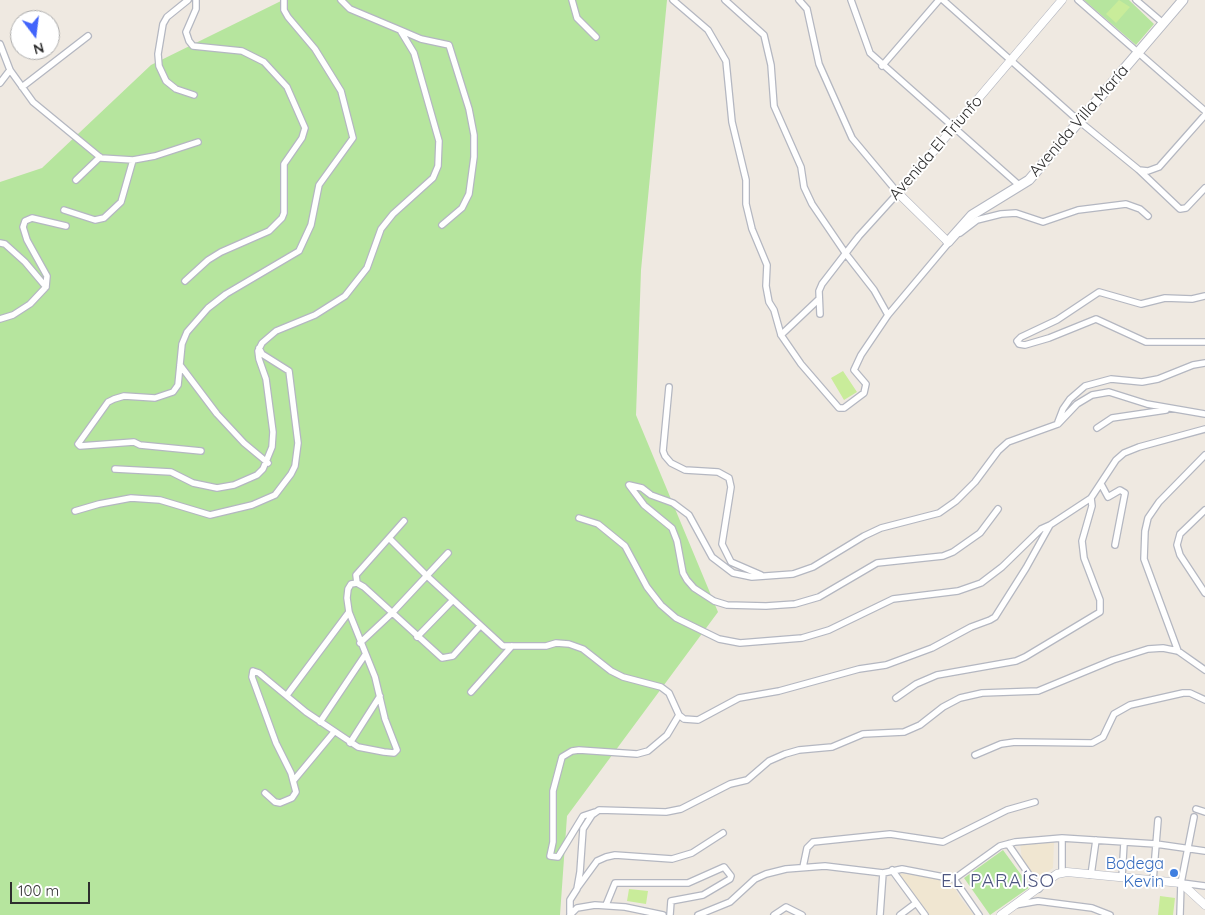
<!DOCTYPE html>
<meta charset="utf-8">
<style>
body{margin:0}
#map{position:relative;width:1205px;height:915px;overflow:hidden;background:#efe9e1;font-family:Quicksand,sans-serif}
canvas{display:block}
.north{position:absolute;left:10px;top:10px;width:50px;height:50px;box-sizing:border-box;background:#fff;border:1px solid #ababab;border-radius:50%;rotate:165deg;font-size:14px;font-weight:700;line-height:20px;text-align:center;color:#2e2e2e}
.north::after{content:'';display:block;margin:auto;width:18px;height:22px;background:#4264fb;clip-path:polygon(50% 0,100% 100%,50% 72%,0 100%)}
.scale{position:absolute;left:10px;top:882px;width:80px;height:22px;box-sizing:border-box;border:2px solid #2e2e2e;border-top:0;padding-left:6px;font-size:15px;line-height:18px;white-space:nowrap;color:#2e2e2e;-webkit-text-stroke:4px #fff;paint-order:stroke}
</style>
<div id="map">
<canvas width="1205" height="915"></canvas>
<div class="north">N</div>
<div class="scale">100 m</div>
</div>
<script>
const ctx = document.querySelector('canvas').getContext('2d');
ctx.lineJoin = 'round';
function paint(path, color) {
  ctx.fillStyle = color;
  ctx.fill(path, 'evenodd');
}
function toPath(rows) {
  const path = new Path2D();
  for (const r of rows) {
    path.moveTo(r[0], r[1]);
    for (let i = 2; i < r.length; i += 2) path.lineTo(r[i], r[i + 1]);
  }
  return path;
}
function stroke(path, color, width, dash) {
  ctx.strokeStyle = color;
  ctx.lineWidth = width;
  ctx.lineCap = dash ? 'butt' : 'round';
  ctx.setLineDash(dash || []);
  ctx.stroke(path);
}
function label(font, color, halo, rows, align = 'center') {
  ctx.font = font + ' Quicksand,sans-serif';
  ctx.lineWidth = 4;
  ctx.setLineDash([]);
  ctx.textBaseline = 'middle';
  ctx.strokeStyle = halo;
  ctx.fillStyle = color;
  for (const [text, x, y, turn = 0] of rows) {
    ctx.save();
    ctx.translate(x, y);
    ctx.rotate((+turn || 0) * Math.PI / 180);
    ctx.textAlign = isNaN(turn) ? turn : align;
    if (halo) ctx.strokeText(text, 0, 0);
    ctx.fillText(text, 0, 0);
    ctx.restore();
  }
}
paint(toPath([
 [1054,842,1053,868,1037,879,1022,859,1020,844],
 [897,873,950,880,961,899,974,915,926,915]
]), '#f0e6d1');
paint(toPath([
 [283,0,667,0,641,270,636,415,718,612,567,816,560,915,0,915,0,182,42,168,151,65],
 [1084,0,1129,0,1154,24,1136,45],
 [1003,850,1030,887,990,915,964,878]
]), '#b6e59e');
paint(toPath([
 [1119,0,1130,7,1116,23,1106,14],
 [843,371,857,392,844,400,831,378],
 [629,889,648,891,646,904,627,901],
 [1160,896,1175,898,1173,915,1158,915]
]), '#c9ec9a');
const minor = toPath([
 [188,0,167,17,163,24,158,54,159,66,166,81,176,89,194,95],
 [572,0,577,18,596,37],
 [673,0,708,30,726,61,732,122,746,180,746,204,752,229,767,265,766,286,769,302,774,310,781,335,801,364,839,408,844,408,864,393,866,384,854,370,861,355,888,315,951,240],
 [725,0,764,35,771,65,774,106,801,167,804,187,812,204,846,254,874,290,888,315],
 [799,0,807,9,819,64,852,138,898,193,859,236,822,284,819,291,820,314],
 [851,0,870,53,1020,186],
 [943,0,1079,121,1139,170,1180,209,1186,208,1205,188],
 [1078,0,1205,111],
 [1136,0,1163,23],
 [400,30,421,39,449,45,469,109,474,135,474,157,469,194,462,208,442,225],
 [0,44,10,70,33,102,101,158,133,160,155,156,198,142],
 [882,66,939,0],
 [0,83,10,70],
 [22,87,88,36],
 [1139,170,1148,171,1159,167,1205,115],
 [76,180,100,157],
 [64,210,95,220,104,218,121,202,133,160],
 [960,233,977,220,1001,214,1016,213,1043,222,1078,210,1126,204,1140,209,1148,216],
 [0,243,5,244,25,262,46,287,30,304,13,315,0,319],
 [185,281,208,260,221,252,269,231,282,218,284,213,284,164,302,138,305,128,287,87,264,62,242,51,193,46,189,41,186,32,196,9,196,0],
 [46,287,47,276,27,240,23,227,25,221,32,218,66,226],
 [1205,296,1192,299,1165,298,1141,304,1099,292,1057,320,1021,337,1017,341,1019,344,1025,345,1049,338,1096,319,1146,342,1205,342],
 [781,335,819,299],
 [180,365,217,414,244,443,268,463],
 [669,387,663,451,665,456,671,463,685,470,718,472,729,478,731,487,722,544,731,562,761,575],
 [1058,422,1063,409,1070,399,1085,386,1111,379,1142,382,1158,379,1193,365,1205,363],
 [1097,428,1112,418,1166,410],
 [201,451,140,445,134,442,80,446,78,444,108,402,114,399,124,396,155,398,173,392,178,385,182,344,187,332,208,308,226,294,299,251,311,225,319,185,353,138,341,91,315,49,288,17,284,10,284,0],
 [115,469,171,472,193,483,217,488,234,485,257,475,263,469,272,447,273,432,266,379,259,359,258,351,262,343,276,331,315,315,345,296,367,268,381,229,393,214,433,178,438,166,439,141,414,53,400,30,350,9,341,0],
 [1101,484,1108,497,1120,490,1125,493,1115,545],
 [998,509,980,533,953,552,943,556,877,563,819,597,795,604,766,606,727,605,714,601,694,588,687,580,683,573,677,541,672,528,644,505,629,485,642,488,651,495,673,503,689,515,712,557,733,573,752,577,793,574,813,567,864,536,881,528,939,513,956,501,975,482,998,451,1008,442,1058,424,1077,404,1092,395,1109,392,1147,404,1205,414],
 [1205,510,1180,534,1177,545,1180,555,1205,593],
 [75,511,99,504,131,498,160,500,210,515,252,505,275,495,291,474,295,466,298,443,289,371,262,354,259,348],
 [579,518,598,524,625,546,647,587,661,605,676,618,719,639,740,643,802,638,829,630,893,599,958,591,981,583,1002,567,1041,529,1050,525],
 [389,538,427,576,503,646,546,646,556,643,569,644,583,649,611,671,623,677,661,687,669,693,679,715,684,719,698,720,739,698,779,691,859,669,886,665,932,648,971,627,990,620,995,617,1026,568,1050,525,1091,498,1116,460,1124,453,1139,447,1205,429],
 [357,583,356,575,404,521],
 [417,637,453,600],
 [360,643,392,613,448,553],
 [1178,651,1144,559,1145,531,1148,518,1159,502,1205,455],
 [471,692,512,646],
 [287,695,349,612],
 [896,698,916,684,937,675,1016,661,1025,657,1100,612,1100,600,1084,558,1082,541,1092,506,1091,498],
 [320,722,365,655],
 [350,743,380,696],
 [975,755,1001,744,1015,742,1092,743,1103,737,1114,714,1130,705,1183,693,1190,693,1205,700],
 [294,780,334,732],
 [265,793,275,802,280,803,292,798,296,792,291,773,276,743,252,677,253,671,259,673,306,712,358,747,384,752,394,753,397,750,385,719,375,677,349,612,347,598,348,589,351,584,357,583,364,587,442,658,453,656,480,626],
 [1196,809,1205,812],
 [595,812,583,816,558,857,550,856,553,842,553,791,562,757,572,751,579,750,637,754,648,751,667,735,679,715],
 [1062,838,1062,872],
 [1008,844,1039,889],
 [803,867,807,848,813,842,890,834,943,842,1007,810,1035,802],
 [892,870,925,915],
 [1091,875,1096,840],
 [1122,877,1124,843],
 [954,879,979,915],
 [1153,881,1158,820],
 [1182,883,1205,886],
 [578,887,597,861,606,857,615,855,672,859,692,853,723,833],
 [606,905,615,883,688,883,724,867,731,876,730,879,703,895,671,901,670,915],
 [1015,905,1038,901,1092,908,1110,915],
 [570,913,570,900,577,889,580,872,583,829,592,815,599,810,666,812,681,809,730,784,747,780,769,761,785,754,799,750,832,747,863,734,904,732,920,725,943,707,960,698,982,693,1038,691,1113,660,1148,649,1163,648,1178,651,1205,670],
 [570,915,577,908,595,905,625,907,663,915],
 [698,915,730,902,755,879,766,874,786,869,825,866,883,873,902,869,954,879,1000,846,1015,842,1062,838,1156,844,1205,851],
 [774,915,786,907,802,915],
 [880,915,883,873],
 [900,915,916,903],
 [1180,915,1181,883,1194,817]
]);
const tertiary = toPath([
 [948,242,898,193,1062,0],
 [1001,915,1057,874,1067,872,1181,883,1205,905]
]);
const secondary = toPath([
 [948,242,972,215,1029,180,1183,0]
]);
stroke(minor, '#b4b7c1', 8);
stroke(tertiary, '#b4b7c1', 9);
stroke(secondary, '#b4b7c1', 11);
stroke(minor, '#fff', 5.5);
stroke(tertiary, '#fff', 8);
stroke(secondary, '#fff', 9);
for (const [x, y, r, color] of [
 [1174,873,5,"#3f7fe0"]
]) {
  const dot = new Path2D();
  dot.arc(x, y, r, 0, 2 * Math.PI);
  ctx.fillStyle = color;
  ctx.fill(dot);
  stroke(dot, '#fff', 2);
}
label('16px', '#2e2e2e', '#fff', [
 ["Avenida Villa María",1079,121,-49],
 ["Avenida El Triunfo",936,148,-49]
]);
label('16px', '#366cbe', '#fff', [
 ["Bodega",1164,864],
 ["Kevin",1164,882]
], 'right');
ctx.letterSpacing = '1px';
label('19px', '#4d5680', '#fff', [
 ["EL PARAÍSO",998,881]
]);
ctx.letterSpacing = '0px';
</script>
